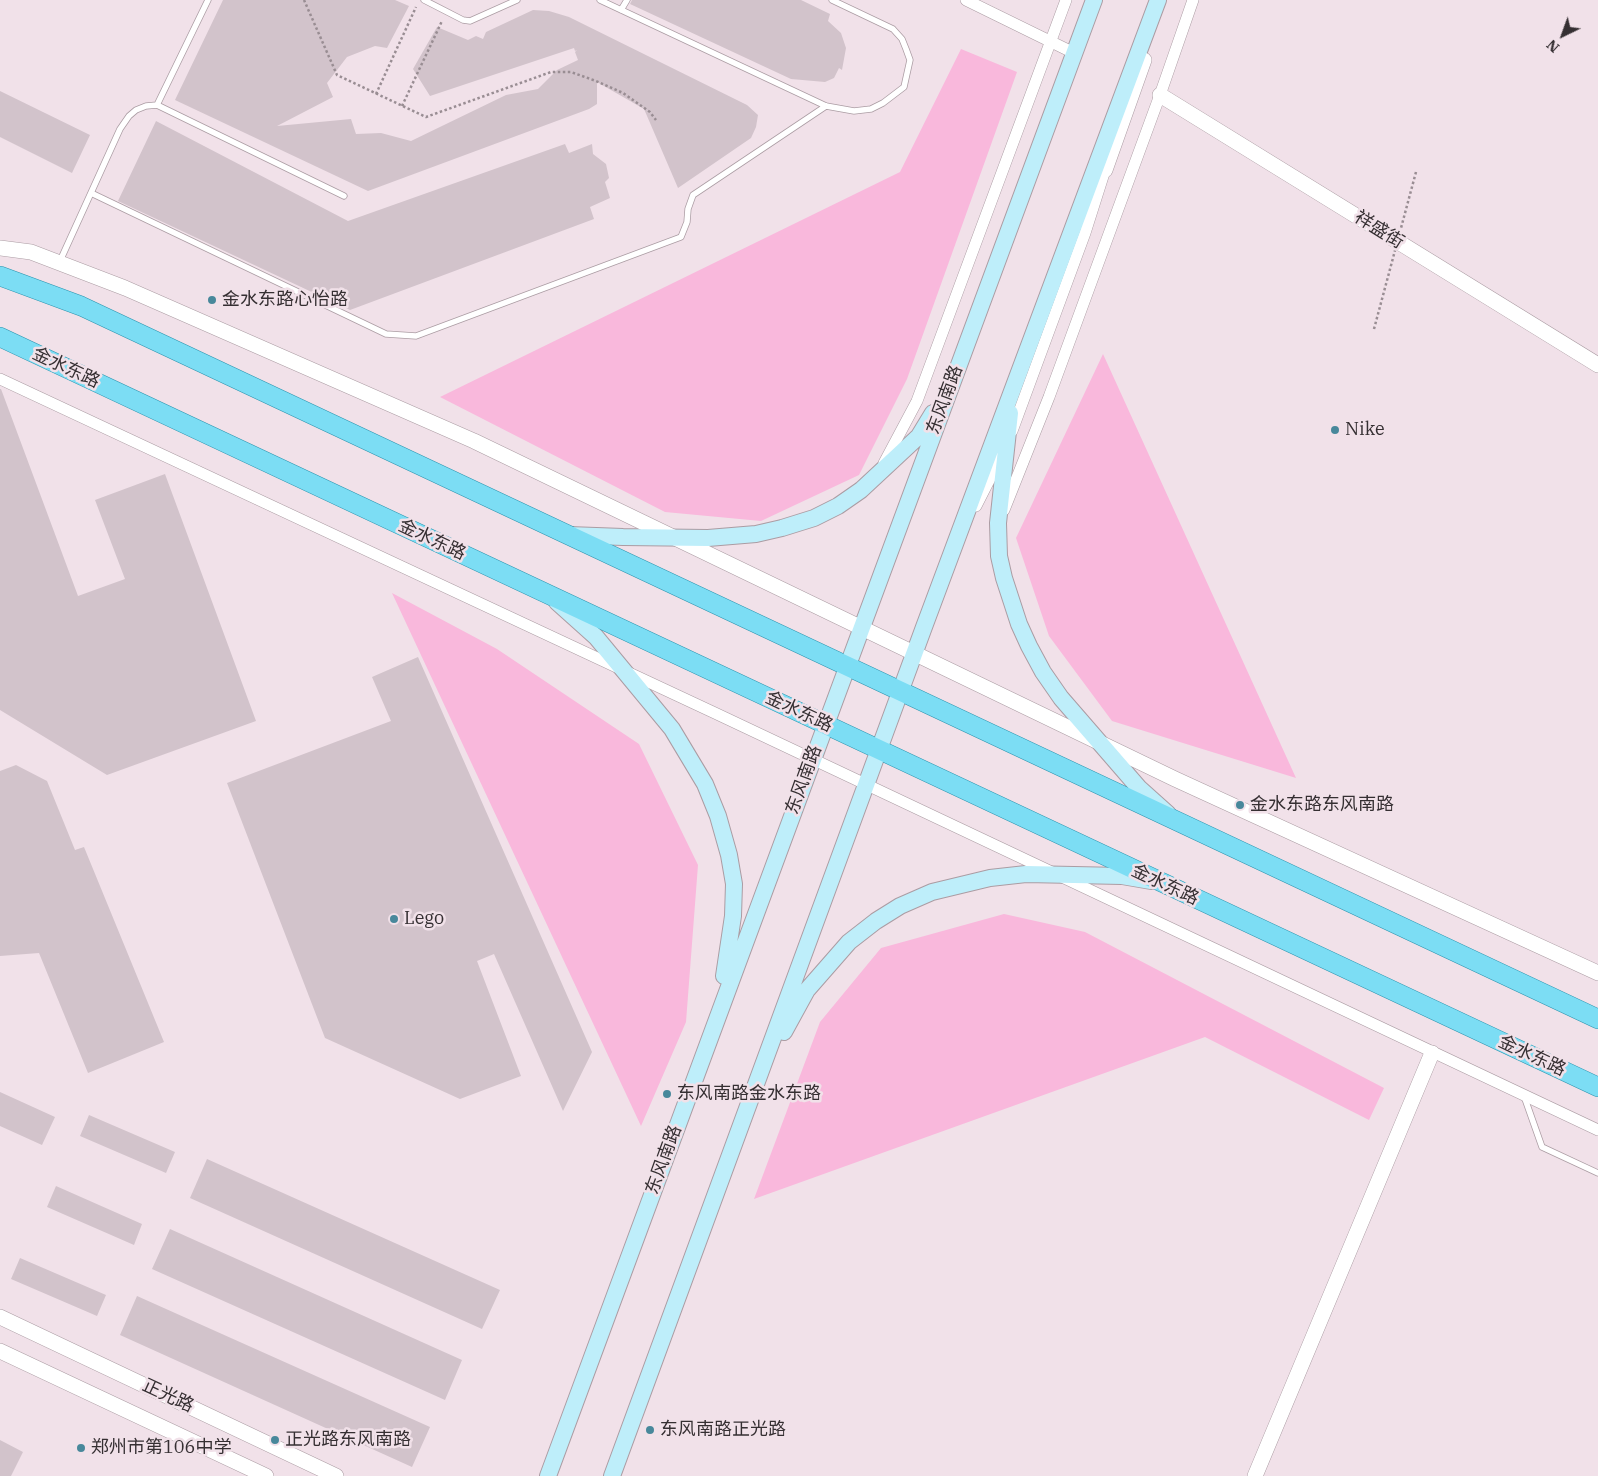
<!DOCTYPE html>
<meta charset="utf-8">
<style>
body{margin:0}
#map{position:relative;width:1598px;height:1476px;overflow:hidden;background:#f1e1e9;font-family:"IBM Plex Serif",serif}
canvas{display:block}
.north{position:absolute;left:1538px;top:10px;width:50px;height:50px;-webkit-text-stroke:4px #f1e1e9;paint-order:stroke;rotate:222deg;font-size:14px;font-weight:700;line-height:20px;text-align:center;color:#352f32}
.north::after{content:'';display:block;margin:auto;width:18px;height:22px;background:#352f32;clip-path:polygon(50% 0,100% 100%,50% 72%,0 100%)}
</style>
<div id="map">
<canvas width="1598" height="1476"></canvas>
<div class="north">N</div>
</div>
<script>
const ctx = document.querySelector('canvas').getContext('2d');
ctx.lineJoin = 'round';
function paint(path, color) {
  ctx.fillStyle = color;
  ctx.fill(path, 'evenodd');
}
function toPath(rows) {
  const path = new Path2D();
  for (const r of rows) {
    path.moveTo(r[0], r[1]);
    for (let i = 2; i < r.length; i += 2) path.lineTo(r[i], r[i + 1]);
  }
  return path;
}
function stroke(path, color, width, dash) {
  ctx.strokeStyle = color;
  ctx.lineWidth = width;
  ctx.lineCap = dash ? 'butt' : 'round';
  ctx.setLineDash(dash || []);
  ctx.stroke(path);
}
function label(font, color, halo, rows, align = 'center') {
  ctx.font = font + ' "IBM Plex Serif","Noto Sans SC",serif';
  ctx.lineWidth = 5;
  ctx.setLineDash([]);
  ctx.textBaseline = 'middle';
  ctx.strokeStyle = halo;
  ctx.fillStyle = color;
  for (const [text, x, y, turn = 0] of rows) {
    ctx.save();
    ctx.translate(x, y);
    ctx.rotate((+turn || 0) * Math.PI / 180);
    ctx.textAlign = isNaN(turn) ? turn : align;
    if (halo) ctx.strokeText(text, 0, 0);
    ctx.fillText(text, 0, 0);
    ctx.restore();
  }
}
paint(toPath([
 [961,49,1017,72,907,379,859,475,761,521,665,512,440,397,900,172],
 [1103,354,1296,778,1112,721,1049,636,1016,538],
 [392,593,497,649,639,744,698,865,686,1022,641,1126],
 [1004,914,1085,932,1384,1088,1369,1120,1205,1037,754,1199,820,1022,881,948]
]), '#f9b8dc');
paint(toPath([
 [223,0,395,0,409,6,387,48,375,46,347,57,327,83,333,97,277,126,351,119,356,134,381,133,411,141,506,95,538,89,557,70,578,60,575,52,577,50,575,51,574,48,430,96,413,69,437,27,468,40,476,36,483,39,486,32,533,10,549,11,569,17,747,105,758,115,756,127,751,138,678,188,644,109,597,82,597,104,589,109,368,191,175,100],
 [632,0,801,0,830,14,828,21,841,33,846,48,842,70,839,68,834,78,825,82,791,79,630,4],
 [0,91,90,135,72,173,0,137],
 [156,121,348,221,565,144,569,153,592,144,593,154,606,164,609,178,605,182,610,198,590,207,594,219,350,310,118,201],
 [0,389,1,389,78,596,125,579,95,500,165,474,256,721,107,775,0,710],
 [418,657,592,1052,563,1111,494,954,477,961,521,1076,460,1099,325,1038,227,783,391,721,372,677],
 [16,765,47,781,75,850,84,847,164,1042,88,1073,39,953,0,956,0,771],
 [0,1092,55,1117,42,1145,0,1126],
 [89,1115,175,1152,166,1173,80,1136],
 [207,1159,500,1290,482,1329,190,1198],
 [56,1186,142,1224,134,1245,47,1207],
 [170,1229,462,1360,445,1400,152,1269],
 [20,1258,106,1295,97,1316,11,1279],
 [137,1296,430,1427,412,1467,120,1335],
 [0,1440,23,1452,11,1476,0,1476]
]), '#d2c3cb');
const service = toPath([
 [424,0,463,20,470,21,517,0],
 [600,0,826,106,854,111,871,109,883,103,904,87,910,60,906,49,902,39,893,29,832,0],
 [621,10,627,0],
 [157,105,208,0],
 [91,193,386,334,416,336,681,237,687,222,688,209,693,195,826,106],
 [60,261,120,129,129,116,136,110,146,106,157,105,344,196],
 [1524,1096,1542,1147,1598,1173]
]);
const minor = toPath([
 [966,0,1074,53],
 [0,379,717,714,1598,1130],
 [1012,431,1085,233,1105,170],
 [884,463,917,401,1066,0],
 [976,506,1002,455],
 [1004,510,1049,397,1160,95,1193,0]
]);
const tertiary = toPath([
 [1160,95,1598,365],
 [1105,170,1144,60],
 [0,248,31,252,125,288,474,441,1175,779,1598,973],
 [0,1317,336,1476],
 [0,1351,266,1476],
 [1255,1476,1432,1053]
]);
const secondary = toPath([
 [1010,413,998,523,999,556,1004,578,1019,624,1029,646,1043,672,1061,698,1139,788,1168,814],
 [569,535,623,537,708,538,756,534,782,528,814,518,838,506,861,490,919,436,933,413],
 [557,602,596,637,672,729,705,784,718,816,729,855,734,884,733,916,724,976],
 [784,1032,807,990,849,942,876,921,900,906,932,892,990,878,1026,874,1122,876,1151,881],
 [548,1476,1094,0],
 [612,1476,924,627,1158,0]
]);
const primary = toPath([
 [0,276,81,306,1598,1019],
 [0,337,1598,1087]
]);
stroke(service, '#ab9ca3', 7);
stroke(minor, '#ab9ca3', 12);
stroke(tertiary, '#ab9ca3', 16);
stroke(secondary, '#ab9ca3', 18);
stroke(primary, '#2b92ac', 20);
stroke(toPath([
 [304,0,337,75,426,117,551,72,571,72,596,81,623,93,650,112,656,120],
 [376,94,416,7],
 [402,106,442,21]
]), '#998d93', 2.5, [2.5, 2.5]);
stroke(service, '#fff', 5.5);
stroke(minor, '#fff', 11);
stroke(tertiary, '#fff', 15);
stroke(secondary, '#beeefa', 16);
stroke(primary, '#7cddf4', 19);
stroke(toPath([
 [1374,329,1416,172]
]), '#998d93', 2.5, [2.5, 2.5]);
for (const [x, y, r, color] of [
 [212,300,5,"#48889b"],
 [1335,430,5,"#48889b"],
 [1240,805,5,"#48889b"],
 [394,919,5,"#48889b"],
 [667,1094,5,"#48889b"],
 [650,1430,5,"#48889b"],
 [275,1440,5,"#48889b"],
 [81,1448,5,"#48889b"]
]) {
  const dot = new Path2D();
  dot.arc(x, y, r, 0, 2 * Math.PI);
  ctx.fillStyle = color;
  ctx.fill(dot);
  stroke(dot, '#f1e1e9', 2);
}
label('18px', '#352f32', '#f1e1e9', [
 ["祥盛街",1379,230,32],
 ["金水东路",66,368,25],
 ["东风南路",945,400,-70],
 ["金水东路",432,540,25],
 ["金水东路",799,712,25],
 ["东风南路",804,780,-70],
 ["金水东路",1165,885,25],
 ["金水东路",1532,1056,25],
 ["东风南路",664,1160,-70],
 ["正光路",168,1396,25]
]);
label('18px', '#352f32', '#f1e1e9', [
 ["金水东路心怡路",222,300],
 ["Nike",1345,430],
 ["金水东路东风南路",1250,805],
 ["Lego",404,919],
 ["东风南路金水东路",677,1094],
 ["东风南路正光路",660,1430],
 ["正光路东风南路",285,1440],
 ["郑州市第106中学",91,1448]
], 'left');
</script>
